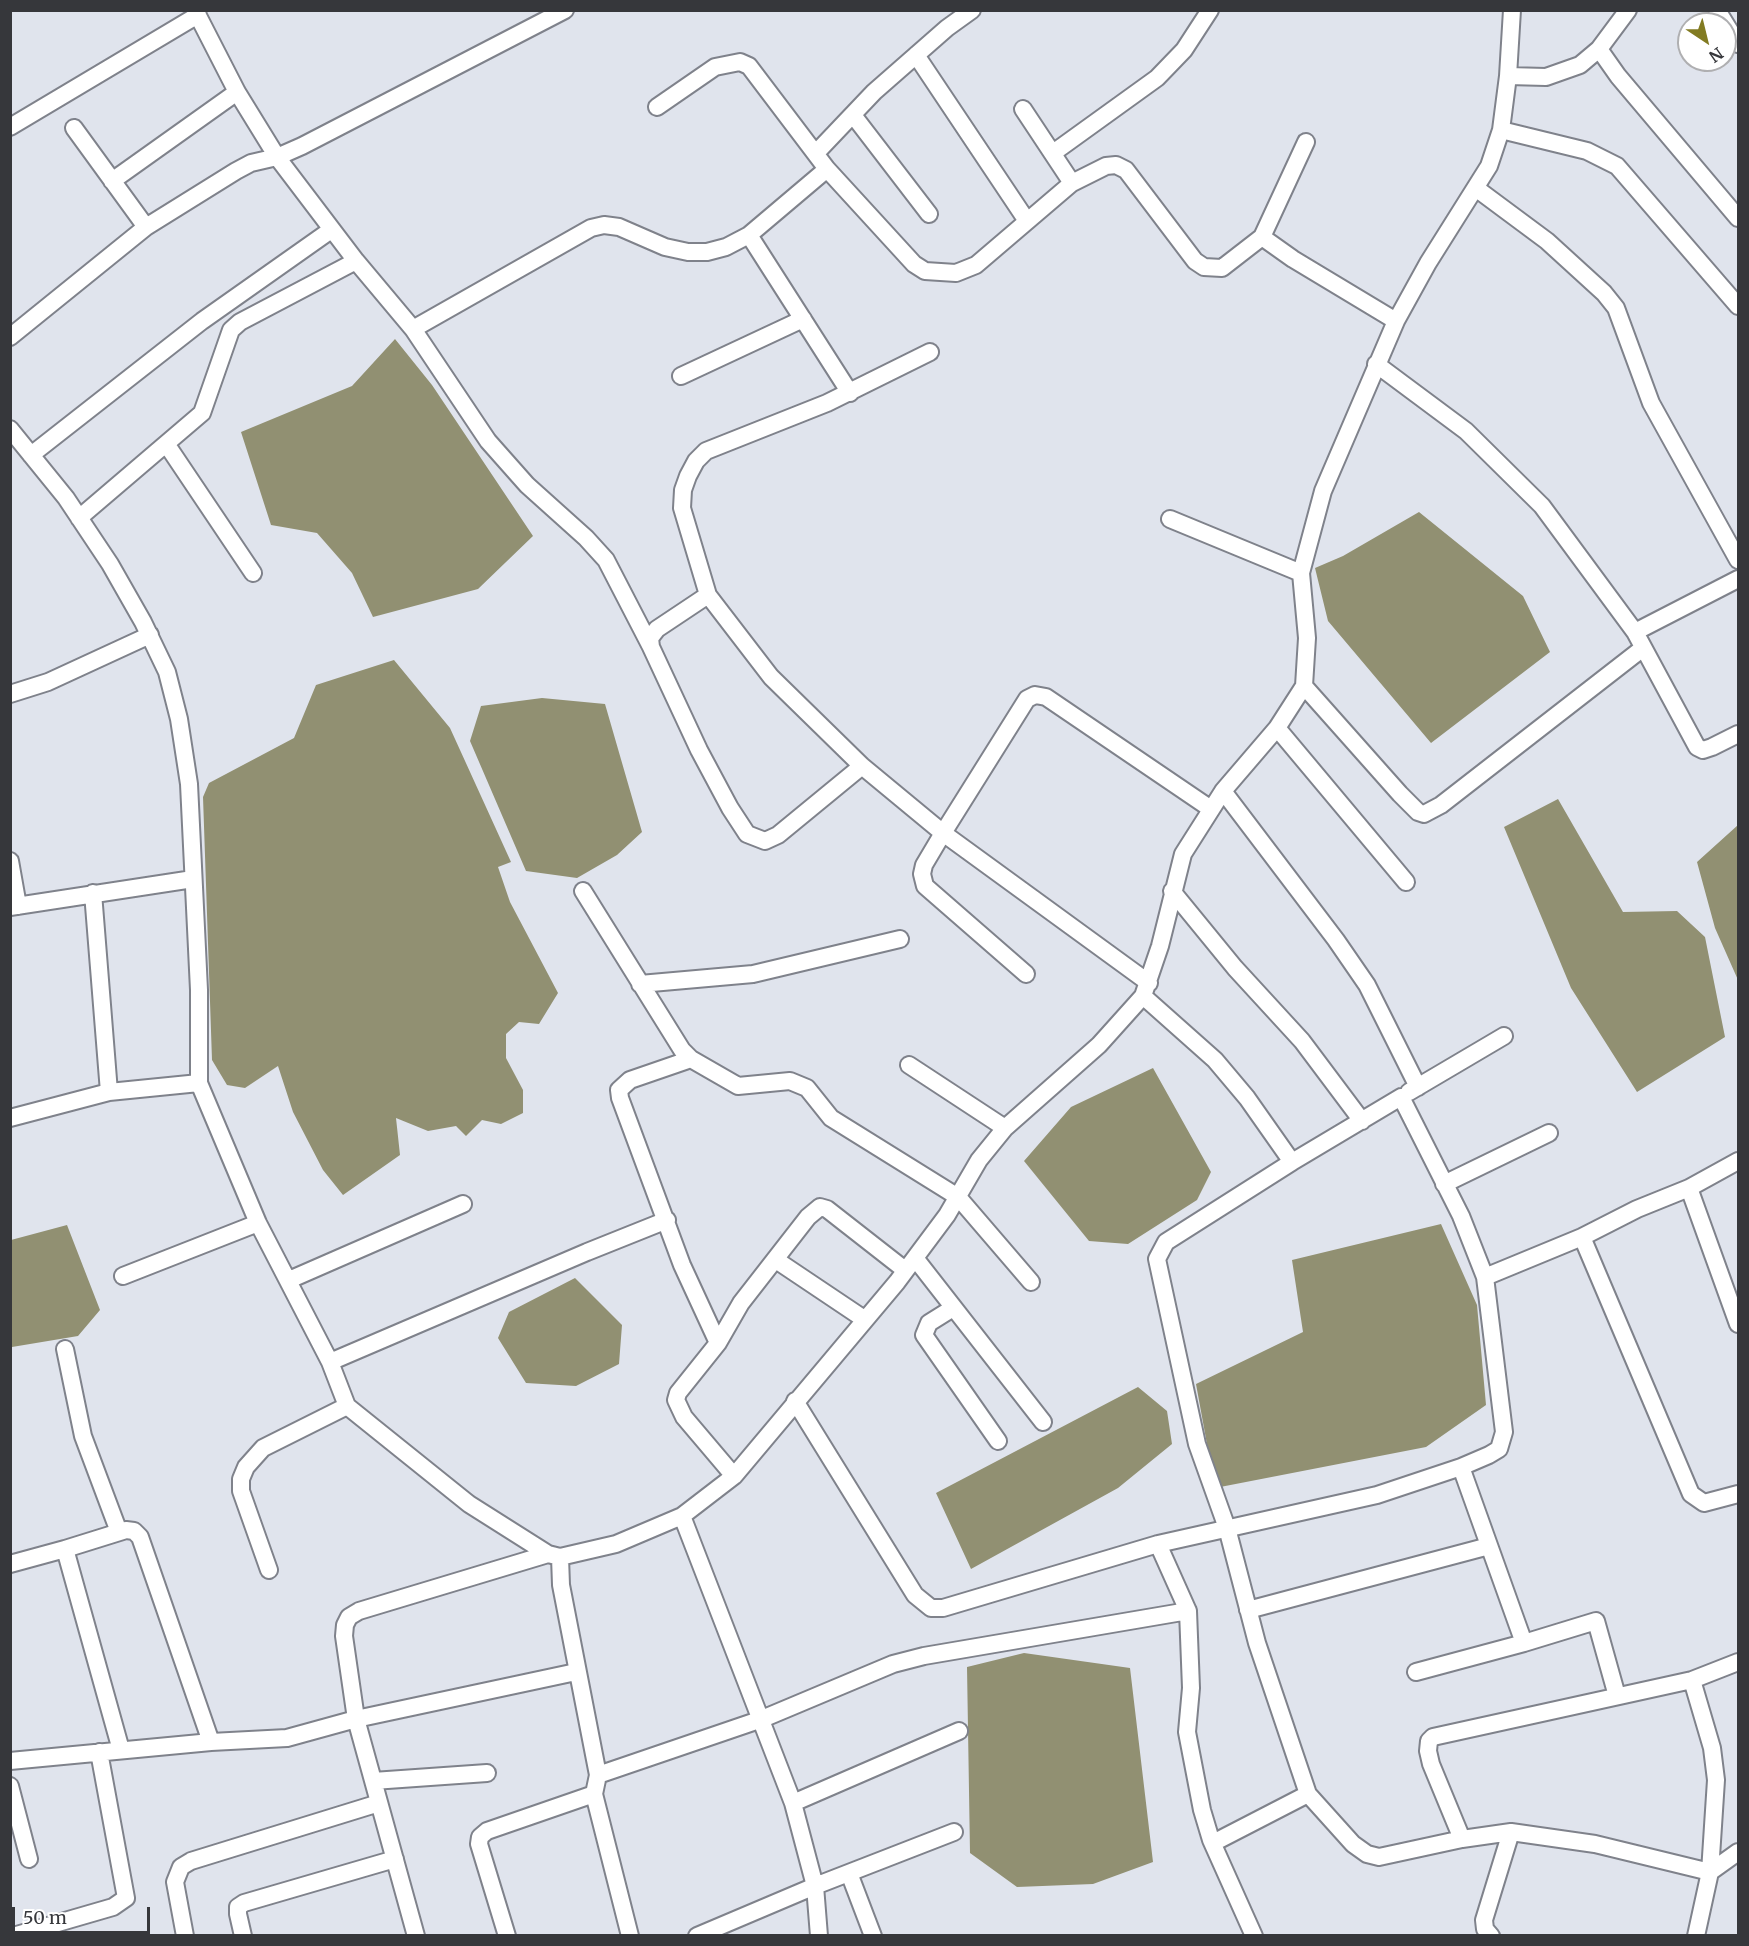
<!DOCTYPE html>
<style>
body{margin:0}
#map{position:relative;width:1749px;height:1946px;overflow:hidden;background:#e0e4ed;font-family:Merriweather,serif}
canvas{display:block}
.frame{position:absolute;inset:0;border:12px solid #36373b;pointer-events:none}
.north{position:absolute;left:1677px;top:12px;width:60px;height:60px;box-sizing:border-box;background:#fff;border:2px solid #afafb1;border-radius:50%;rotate:145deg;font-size:16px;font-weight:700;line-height:24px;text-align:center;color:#36373b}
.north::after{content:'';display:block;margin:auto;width:21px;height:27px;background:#827b22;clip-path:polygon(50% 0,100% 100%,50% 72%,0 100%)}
.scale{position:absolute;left:12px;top:1907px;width:138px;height:27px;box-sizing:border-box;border:3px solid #36373b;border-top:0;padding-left:8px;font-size:18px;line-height:21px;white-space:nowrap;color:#36373b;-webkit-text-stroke:4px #fff;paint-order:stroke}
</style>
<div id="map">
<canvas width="1749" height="1946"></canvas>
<div class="frame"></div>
<div class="north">N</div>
<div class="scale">50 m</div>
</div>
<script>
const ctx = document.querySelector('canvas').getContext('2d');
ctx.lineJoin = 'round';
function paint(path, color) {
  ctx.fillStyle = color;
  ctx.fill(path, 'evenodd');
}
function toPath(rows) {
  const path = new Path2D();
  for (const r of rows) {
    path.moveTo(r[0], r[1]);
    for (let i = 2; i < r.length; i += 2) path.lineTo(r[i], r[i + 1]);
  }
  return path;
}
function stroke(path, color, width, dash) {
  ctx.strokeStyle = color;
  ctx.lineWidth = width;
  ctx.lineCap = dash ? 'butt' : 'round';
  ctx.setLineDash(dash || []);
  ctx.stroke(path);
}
paint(toPath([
 [395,339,432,385,533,536,478,589,373,617,352,573,317,533,271,525,241,432,352,386],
 [1419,512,1523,596,1550,652,1431,743,1328,621,1315,568,1343,556],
 [394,660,450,728,511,862,498,867,510,902,558,993,539,1024,519,1022,506,1034,506,1058,523,1090,523,1113,501,1124,482,1120,466,1136,456,1126,428,1131,396,1118,400,1155,343,1195,323,1170,293,1112,278,1066,245,1088,227,1085,212,1060,203,797,209,783,294,738,316,685],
 [542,698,605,704,642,832,617,855,577,878,526,871,470,741,481,706],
 [1558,799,1623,912,1677,911,1705,937,1725,1037,1637,1092,1571,988,1504,827],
 [1738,825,1738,980,1715,928,1697,862],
 [1153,1068,1211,1172,1197,1200,1128,1244,1089,1241,1024,1161,1071,1107],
 [1441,1224,1477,1305,1486,1405,1426,1447,1215,1488,1196,1384,1303,1332,1292,1260],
 [67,1225,100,1310,78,1336,12,1347,11,1240],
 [575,1278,622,1325,619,1364,576,1386,526,1383,498,1338,509,1312],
 [1138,1387,1167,1411,1172,1444,1118,1488,971,1569,936,1493],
 [1024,1653,1130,1668,1153,1862,1093,1884,1017,1887,970,1853,967,1667]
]), '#919072');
const minor = toPath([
 [195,10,237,92,277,157,356,261,413,329,488,441,527,485,586,538,606,560,651,647],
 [1717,10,1738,44],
 [1599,49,1618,76,1738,218],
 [916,55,1027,221],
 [1508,76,1546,77,1580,65,1599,49,1628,10],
 [657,107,715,67,740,62,749,66,827,169,914,264,925,271,956,273,976,265,1072,183,1106,166,1116,165,1126,170,1195,261,1204,267,1222,268,1262,237,1293,259,1396,321],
 [1023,109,1072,183],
 [853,115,929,214],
 [10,127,198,15],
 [74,128,146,227],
 [1501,130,1587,151,1617,166,1738,306],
 [816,153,874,92,947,28,972,10],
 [1053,153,1157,78,1184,50,1210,10],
 [112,181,237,92],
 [1477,189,1547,241,1604,293,1616,308,1651,403,1738,560],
 [749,235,850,393],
 [1262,237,1306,142],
 [413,329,591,228,604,225,619,227,665,247,688,252,707,252,726,247,749,235,827,169],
 [10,337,146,227,236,171,251,163,277,157,302,146,565,10],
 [930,352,827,403,706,451,696,461,688,476,683,490,682,508,708,595,771,677,862,766,943,833,924,865,922,874,925,886,1026,974],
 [1376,364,1466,431,1542,506,1635,632,1697,747,1703,750,1712,747,1738,734],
 [681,376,803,319],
 [10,429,66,498,110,564,143,622,167,672,179,719,189,784,199,990,199,1083,258,1223,330,1362,347,1406,469,1504,548,1554,560,1557],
 [167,445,253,573],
 [31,455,202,321,331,230],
 [79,518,202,413,231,330,240,322,356,261],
 [1170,519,1301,573],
 [708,595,657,629,650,638,651,647,699,750,730,808,747,834,765,841,778,835,862,766],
 [1635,632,1738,579],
 [1304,686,1400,794,1418,812,1424,814,1441,805,1643,648],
 [10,694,48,682,150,635],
 [1277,728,1406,882],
 [1223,791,1336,940,1367,985,1418,1087],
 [10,861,18,906],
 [583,891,682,1050,691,1059,738,1086,790,1081,807,1088,831,1118,958,1197,1031,1282],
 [1172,891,1235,968,1302,1041,1362,1121],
 [93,893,109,1092],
 [10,907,193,879],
 [1149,983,943,833,1027,699,1035,695,1046,697,1211,809],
 [640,984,753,974,900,939],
 [1143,996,1215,1060,1247,1098,1292,1162,1401,1097,1461,1216,1485,1277,1582,1237,1637,1209,1689,1188,1738,1161],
 [691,1059,630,1080,619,1090,620,1098,682,1265,718,1343],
 [909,1065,1005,1128],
 [1409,1092,1504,1036],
 [10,1118,109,1092,199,1083],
 [1292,1162,1166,1242,1157,1259,1197,1444,1227,1528,1257,1643,1308,1794,1353,1844,1367,1854,1379,1857,1462,1839,1511,1832,1595,1844,1710,1872,1738,1852],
 [1444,1184,1549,1133],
 [1689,1188,1738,1324],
 [1582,1237,1691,1494,1704,1503,1738,1494],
 [915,1258,1043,1422],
 [776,1260,864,1319],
 [123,1276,258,1223],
 [289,1280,463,1204],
 [953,1308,929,1323,924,1335,998,1441],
 [65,1349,83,1436,119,1532],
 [330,1362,587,1252,667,1220],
 [795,1401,915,1595,931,1608,943,1608,1158,1544,1377,1495,1461,1467,1489,1455,1499,1449,1504,1432,1485,1277],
 [1461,1467,1524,1643,1596,1621,1617,1696],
 [734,1476,684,1417,676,1400,678,1393,718,1343,741,1303,808,1217,820,1207,827,1209,905,1270],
 [682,1516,793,1803,815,1886,819,1936],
 [1158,1544,1188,1611,1191,1688,1187,1732,1202,1810,1211,1840,1254,1936],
 [10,1564,65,1549],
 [269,1570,241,1491,241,1479,246,1467,263,1448,347,1406],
 [1248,1610,1489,1546],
 [1416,1672,1524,1643],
 [1692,1680,1712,1748,1716,1780,1710,1872,1696,1936],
 [121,1750,65,1549,126,1530,134,1531,140,1537,211,1742],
 [10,1761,211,1742,287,1738,356,1719,576,1672],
 [598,1775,762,1719,893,1664,924,1656,1188,1611],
 [373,1781,487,1773],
 [10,1786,29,1859],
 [793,1803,959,1731],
 [1462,1839,1431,1764,1428,1751,1429,1741,1433,1737,1692,1680,1738,1662],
 [1213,1843,1308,1794],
 [849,1873,873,1936],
 [13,1936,113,1907,126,1898,99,1752],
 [185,1936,175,1882,181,1867,191,1861,379,1803],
 [243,1936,238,1914,238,1907,244,1903,395,1859],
 [416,1936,356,1719,344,1636,345,1625,349,1617,359,1611,548,1554],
 [507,1936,479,1844,480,1837,487,1831,594,1794],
 [630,1936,594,1794,598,1775,561,1585,560,1557,616,1544,682,1516,734,1476,897,1282,947,1215,979,1160,1005,1128,1099,1045,1143,996,1160,946,1183,854,1223,791,1277,728,1304,686,1307,638,1301,573,1323,491,1396,321,1428,263,1489,166,1501,130,1508,76,1512,10],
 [697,1936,815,1886,954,1832],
 [1491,1936,1485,1929,1484,1920,1511,1832]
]);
stroke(minor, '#7f828b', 20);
stroke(minor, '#fff', 16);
</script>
